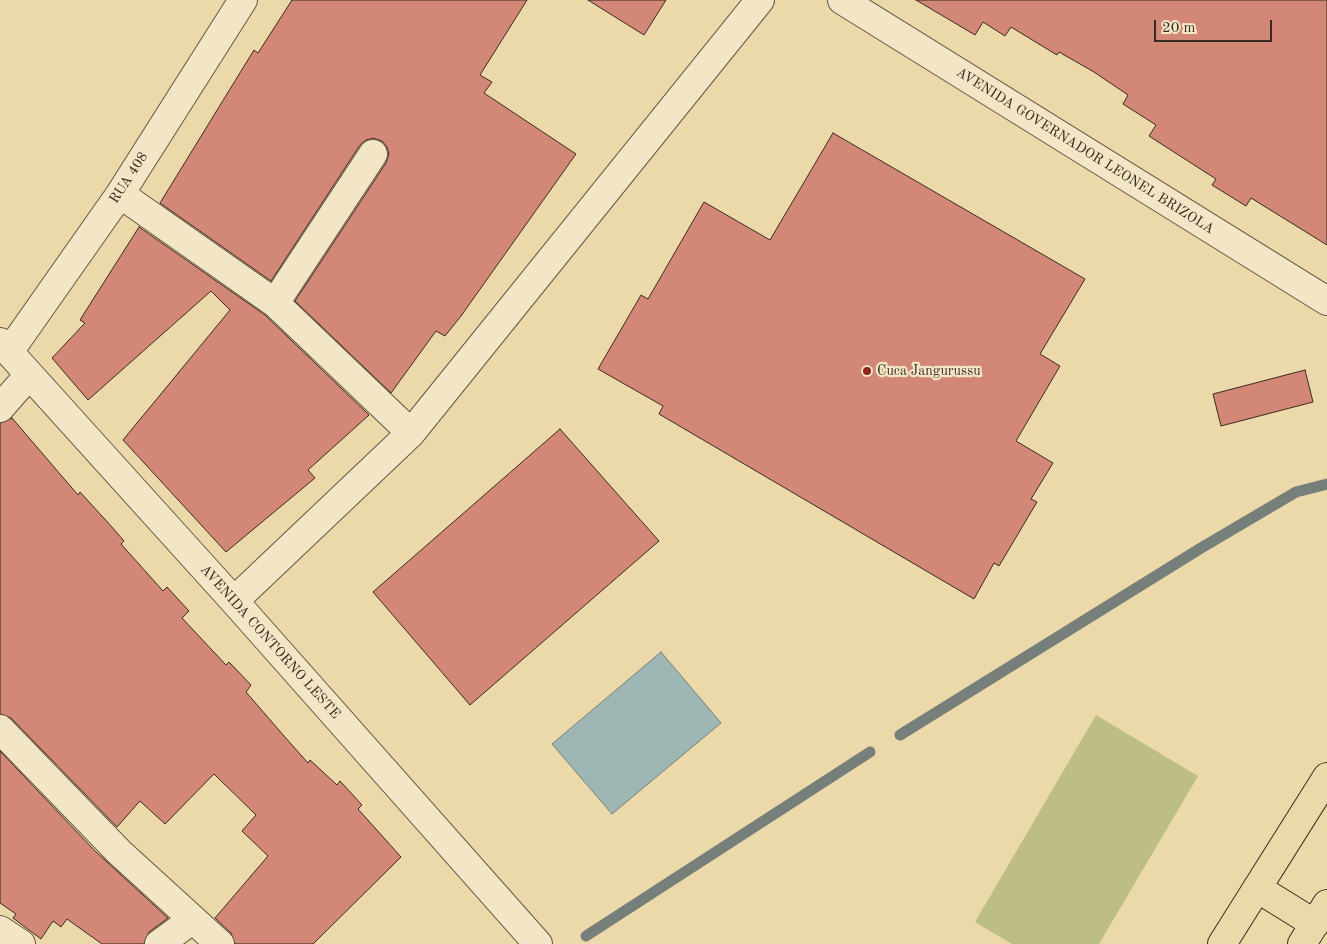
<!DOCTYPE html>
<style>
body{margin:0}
#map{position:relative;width:1327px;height:944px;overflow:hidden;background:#ebd9a9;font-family:"Old Standard TT",serif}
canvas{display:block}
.scale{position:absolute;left:1154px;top:20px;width:118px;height:22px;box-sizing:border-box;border:2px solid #3a2b22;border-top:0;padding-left:6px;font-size:15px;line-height:18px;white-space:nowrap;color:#3a2b22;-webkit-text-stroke:4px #f2e6c7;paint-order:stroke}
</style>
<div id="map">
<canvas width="1327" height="944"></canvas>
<div class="scale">20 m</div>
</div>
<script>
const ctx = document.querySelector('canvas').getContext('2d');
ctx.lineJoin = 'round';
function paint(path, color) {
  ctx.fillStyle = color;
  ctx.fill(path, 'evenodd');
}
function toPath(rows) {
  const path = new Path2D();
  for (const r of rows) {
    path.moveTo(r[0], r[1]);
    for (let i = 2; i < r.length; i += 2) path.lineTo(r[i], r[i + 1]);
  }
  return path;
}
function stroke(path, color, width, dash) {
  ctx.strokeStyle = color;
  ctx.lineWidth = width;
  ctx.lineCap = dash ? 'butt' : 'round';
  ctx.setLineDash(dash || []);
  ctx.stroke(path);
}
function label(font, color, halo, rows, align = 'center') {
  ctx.font = font + ' "Old Standard TT",serif';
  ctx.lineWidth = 4.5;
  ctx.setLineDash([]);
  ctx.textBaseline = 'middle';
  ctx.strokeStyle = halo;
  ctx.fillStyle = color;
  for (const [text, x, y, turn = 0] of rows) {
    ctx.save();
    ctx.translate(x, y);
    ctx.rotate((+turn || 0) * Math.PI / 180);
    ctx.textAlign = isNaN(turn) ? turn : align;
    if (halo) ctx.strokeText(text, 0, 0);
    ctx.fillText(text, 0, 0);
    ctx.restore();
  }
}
paint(toPath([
 [1096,715,1198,776,1099,944,1012,944,975,922]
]), '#bcbe84');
const water = toPath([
 [661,652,721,723,612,814,552,744,661,652]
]);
paint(water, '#9eb7b4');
stroke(water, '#767f7a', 1);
stroke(toPath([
 [900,735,1201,548,1296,492,1327,484],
 [586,936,870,752]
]), '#767f7a', 11);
const building = toPath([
 [292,0,527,0,480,75,492,82,484,93,576,154,461,316,445,336,436,331,391,393,295,301,386,163,389,154,387,147,382,141,373,138,366,140,360,145,271,281,160,203,254,50,258,53,292,0],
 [588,0,666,0,644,35,588,0],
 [916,0,1327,0,1327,245,1251,198,1246,206,1212,185,1216,179,1149,136,1156,125,1123,104,1128,95,1094,72,1059,52,1057,55,1011,27,1005,36,983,22,975,35,916,0],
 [833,133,1085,279,1040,354,1060,366,1016,441,1053,463,1031,499,1037,502,999,566,994,563,974,599,659,414,663,406,598,369,641,295,648,299,704,202,770,240,833,133],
 [139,227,265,315,369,415,308,470,315,478,226,552,123,440,230,310,211,291,88,400,52,358,85,323,80,320,139,227],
 [1305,370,1313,402,1221,426,1213,394,1305,370],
 [12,418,78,495,80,492,111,526,124,541,121,544,163,591,167,587,189,611,182,618,226,665,229,662,251,685,246,692,284,736,308,763,310,760,337,785,340,781,362,805,358,809,401,857,313,944,235,944,231,933,215,918,268,856,242,831,256,815,214,774,165,824,140,801,117,827,11,718,0,714,0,423,12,418],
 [560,429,659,541,470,705,373,592,560,429],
 [0,751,95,851,168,918,149,932,144,944,102,944,67,919,61,927,53,921,41,939,13,918,16,914,0,903,0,751]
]);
paint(building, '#d28777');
stroke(building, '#3a2b22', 1);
const minor = toPath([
 [842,0,1327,301],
 [120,194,275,303,411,433,234,601],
 [275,303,373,154],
 [0,342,234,601,538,944],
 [9,352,120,194,243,0],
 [0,408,29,375],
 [411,433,760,0],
 [0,729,119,852,220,944],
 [0,930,21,944],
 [159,944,192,920]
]);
const major = toPath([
 [1257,888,1315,924],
 [1222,944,1327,777],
 [1302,944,1327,904]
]);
stroke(minor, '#665644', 30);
stroke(major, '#3a2b22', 30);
stroke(minor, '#f2e6c7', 28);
stroke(major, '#ebd9a9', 28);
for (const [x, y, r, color] of [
 [867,371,5,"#8f2418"]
]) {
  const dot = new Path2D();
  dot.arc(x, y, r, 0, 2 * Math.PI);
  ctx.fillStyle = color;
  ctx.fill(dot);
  stroke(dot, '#f2e6c7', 2);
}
label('14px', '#3a2b22', '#f2e6c7', [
 ["AVENIDA GOVERNADOR LEONEL BRIZOLA",1085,151,32],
 ["RUA 408",129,178,-57],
 ["AVENIDA CONTORNO LESTE",270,642,48]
]);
label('14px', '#3a2b22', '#f2e6c7', [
 ["Cuca Jangurussu",877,371]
], 'left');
</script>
